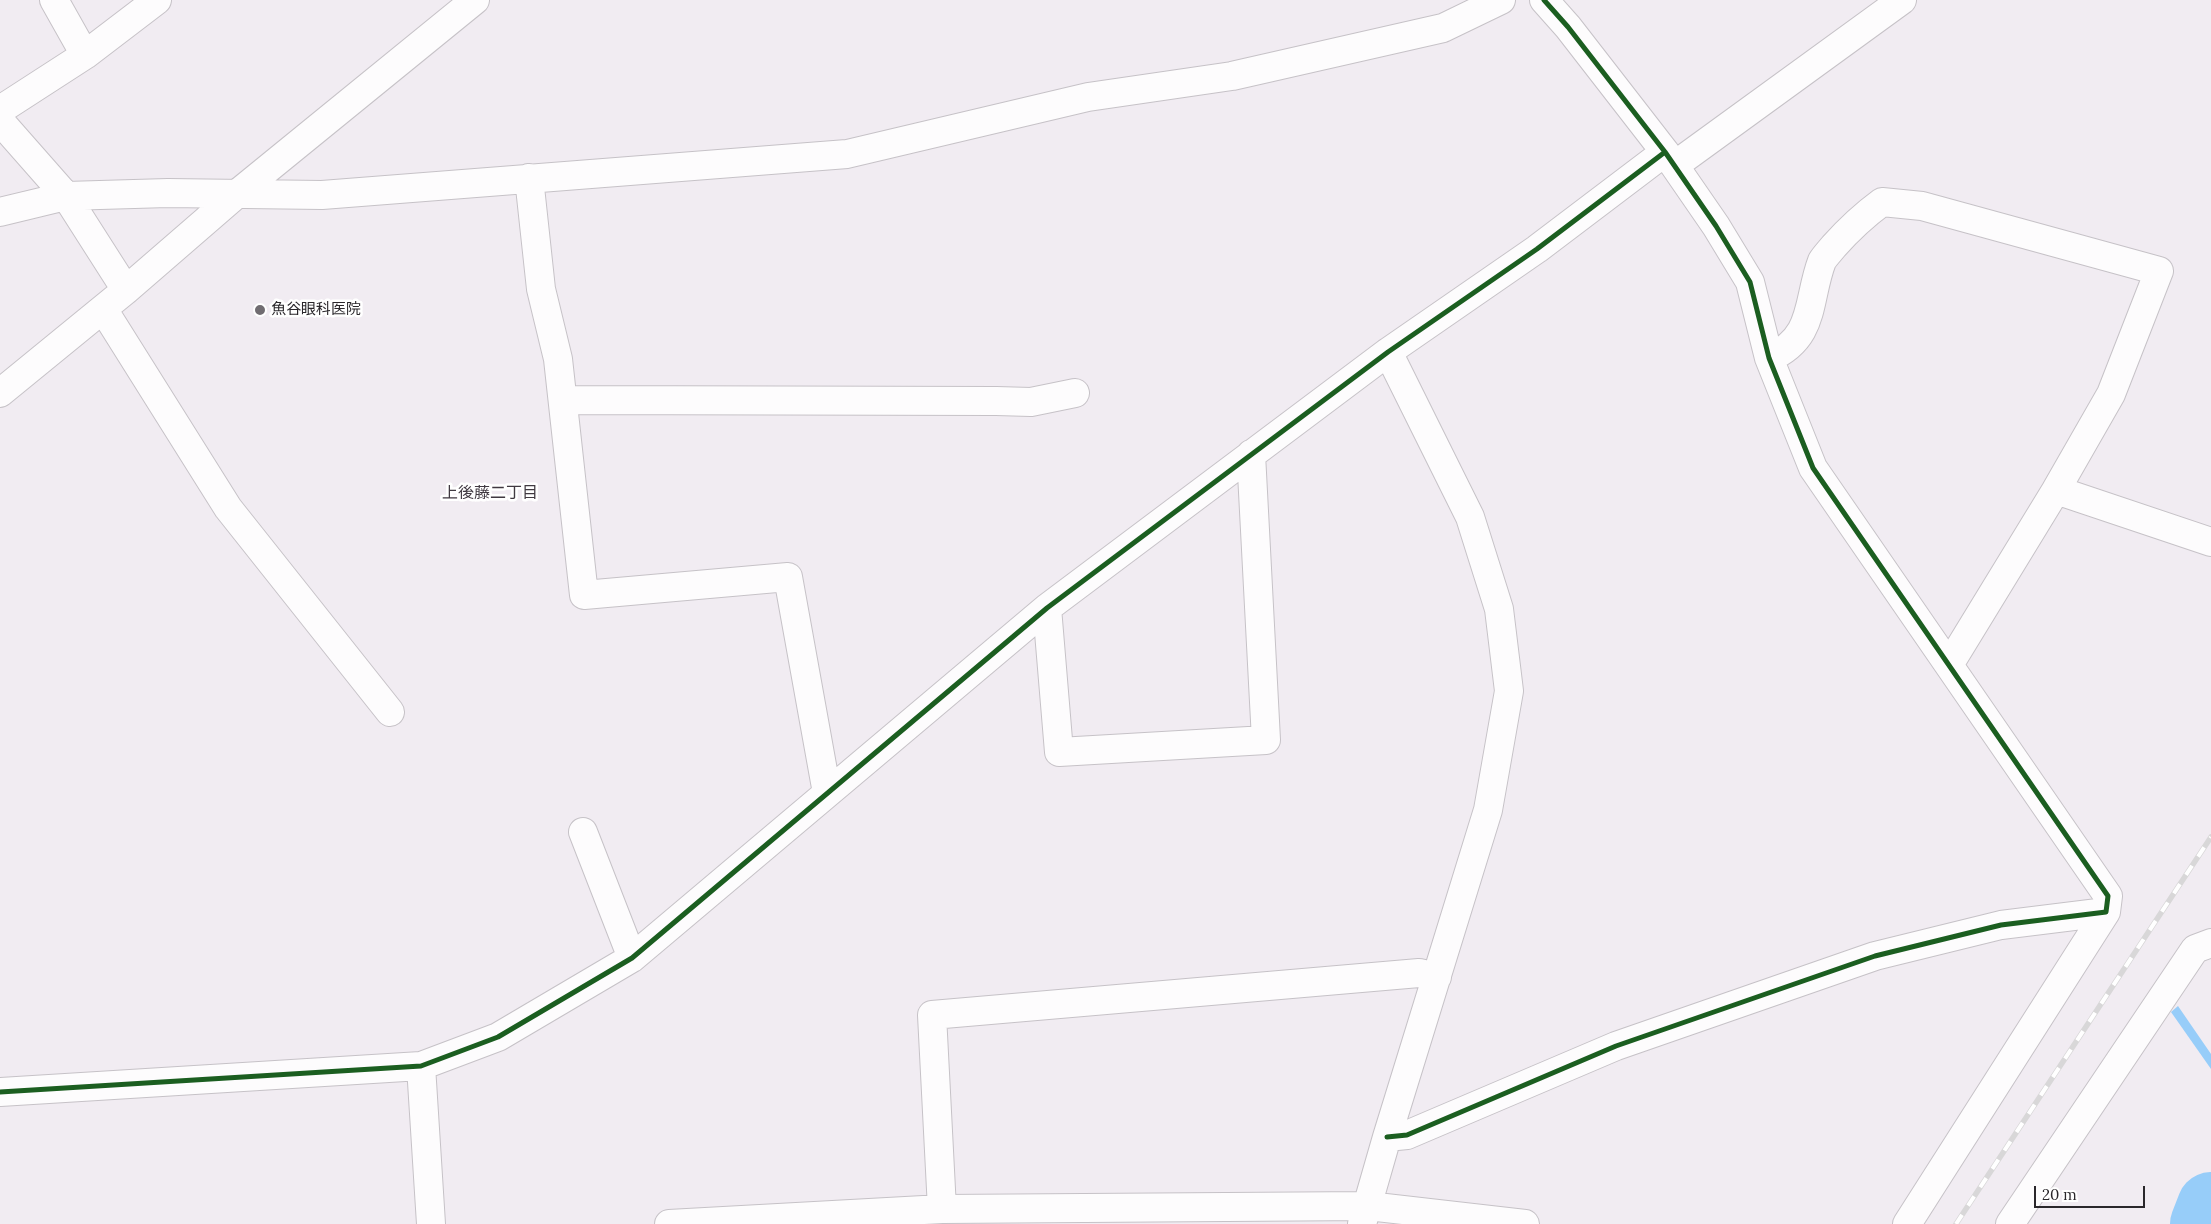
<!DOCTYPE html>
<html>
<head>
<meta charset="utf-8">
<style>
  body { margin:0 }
  #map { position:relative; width:2211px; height:1224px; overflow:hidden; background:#f1ecf2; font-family:Lora,serif }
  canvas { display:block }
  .scale { position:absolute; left:2034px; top:1186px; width:111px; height:22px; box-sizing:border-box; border:2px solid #2a272b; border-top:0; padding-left:6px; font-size:15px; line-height:18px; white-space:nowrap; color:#2a272b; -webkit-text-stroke:4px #fff; paint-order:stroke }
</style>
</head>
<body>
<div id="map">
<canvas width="2211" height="1224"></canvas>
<div class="scale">20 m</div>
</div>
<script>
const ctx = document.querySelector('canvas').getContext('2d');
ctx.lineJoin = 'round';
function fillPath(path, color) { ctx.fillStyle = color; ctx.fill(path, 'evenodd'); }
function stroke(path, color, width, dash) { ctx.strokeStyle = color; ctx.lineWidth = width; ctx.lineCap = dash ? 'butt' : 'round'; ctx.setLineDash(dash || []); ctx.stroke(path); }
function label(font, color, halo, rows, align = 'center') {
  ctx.font = font + ' Lora,"Noto Sans JP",serif'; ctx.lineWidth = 5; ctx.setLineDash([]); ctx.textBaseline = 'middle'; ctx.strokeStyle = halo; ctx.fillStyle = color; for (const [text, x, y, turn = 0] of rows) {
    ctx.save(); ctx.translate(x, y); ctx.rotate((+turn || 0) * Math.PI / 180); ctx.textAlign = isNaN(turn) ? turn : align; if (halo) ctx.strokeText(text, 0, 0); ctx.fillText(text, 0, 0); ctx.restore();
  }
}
fillPath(new Path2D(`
  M2178,1006L2211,1054V1069L2171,1012Z`), '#97cdf9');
stroke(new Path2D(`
  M2204,1224L2211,1206`), '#97cdf9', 68);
const street = new Path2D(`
  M54,0L85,55
  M0,110L85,55L157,0
  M0,121L66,196L126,290
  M1675,165L1902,0
  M529,178L541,289L558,359L584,595L788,577L827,793
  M0,212L66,196L168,193L322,195L847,154L1088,97L1232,76L1443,28L1501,0
  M103,309L228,508L390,712
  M1769,358C1816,338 1807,300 1822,261C1825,256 1830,251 1834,246C1850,228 1863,216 1882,202L1922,206L2159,271L2111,394L2056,490
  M0,393L126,290L238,193L475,0
  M563,400L996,401L1031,402L1075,393
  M1047,608L1059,752L1266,740L1251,454
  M1949,665L2056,490L2211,542
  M583,832L632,958
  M421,1066L431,1224
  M0,1092L421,1066L498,1037L632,958L1047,608L1388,352L1537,249L1665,152
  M1387,1137L1407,1135L1616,1046L1875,956L2001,925L2106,912L2108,896L1813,468L1769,358L1750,282L1716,226L1665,152L1568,27L1544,0
  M942,1209L932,1015L1419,973L1437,977
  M669,1224L942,1209L1368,1206L1525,1224
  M1362,1224L1387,1137L1488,810L1509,691L1499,609L1470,517L1388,352
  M1907,1224L2106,912
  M2010,1224L2195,949L2211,943`);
stroke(street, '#c6c2c7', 30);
stroke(street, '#fdfcfd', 28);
const rail = new Path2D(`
  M1956,1224L2211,837`);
stroke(rail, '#d8d7d8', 5.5);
stroke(rail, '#fff', 4, [11]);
stroke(new Path2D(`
  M0,1092L421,1066L498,1037L632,958L1047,608L1388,352L1537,249L1665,152
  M1387,1137L1407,1135L1616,1046L1875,956L2001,925L2106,912L2108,896L1813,468L1769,358L1750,282L1716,226L1665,152L1568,27L1544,0`), '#1b5e20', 5);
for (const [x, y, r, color] of [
  [260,310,6,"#706c71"]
]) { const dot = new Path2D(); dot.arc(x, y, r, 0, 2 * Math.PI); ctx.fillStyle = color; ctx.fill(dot); stroke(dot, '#fff', 2); }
label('15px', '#2a272b', '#fff', [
  ["魚谷眼科医院",271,310]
], 'left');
label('16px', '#403941', '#fff', [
  ["上後藤二丁目",490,493]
]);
</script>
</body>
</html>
